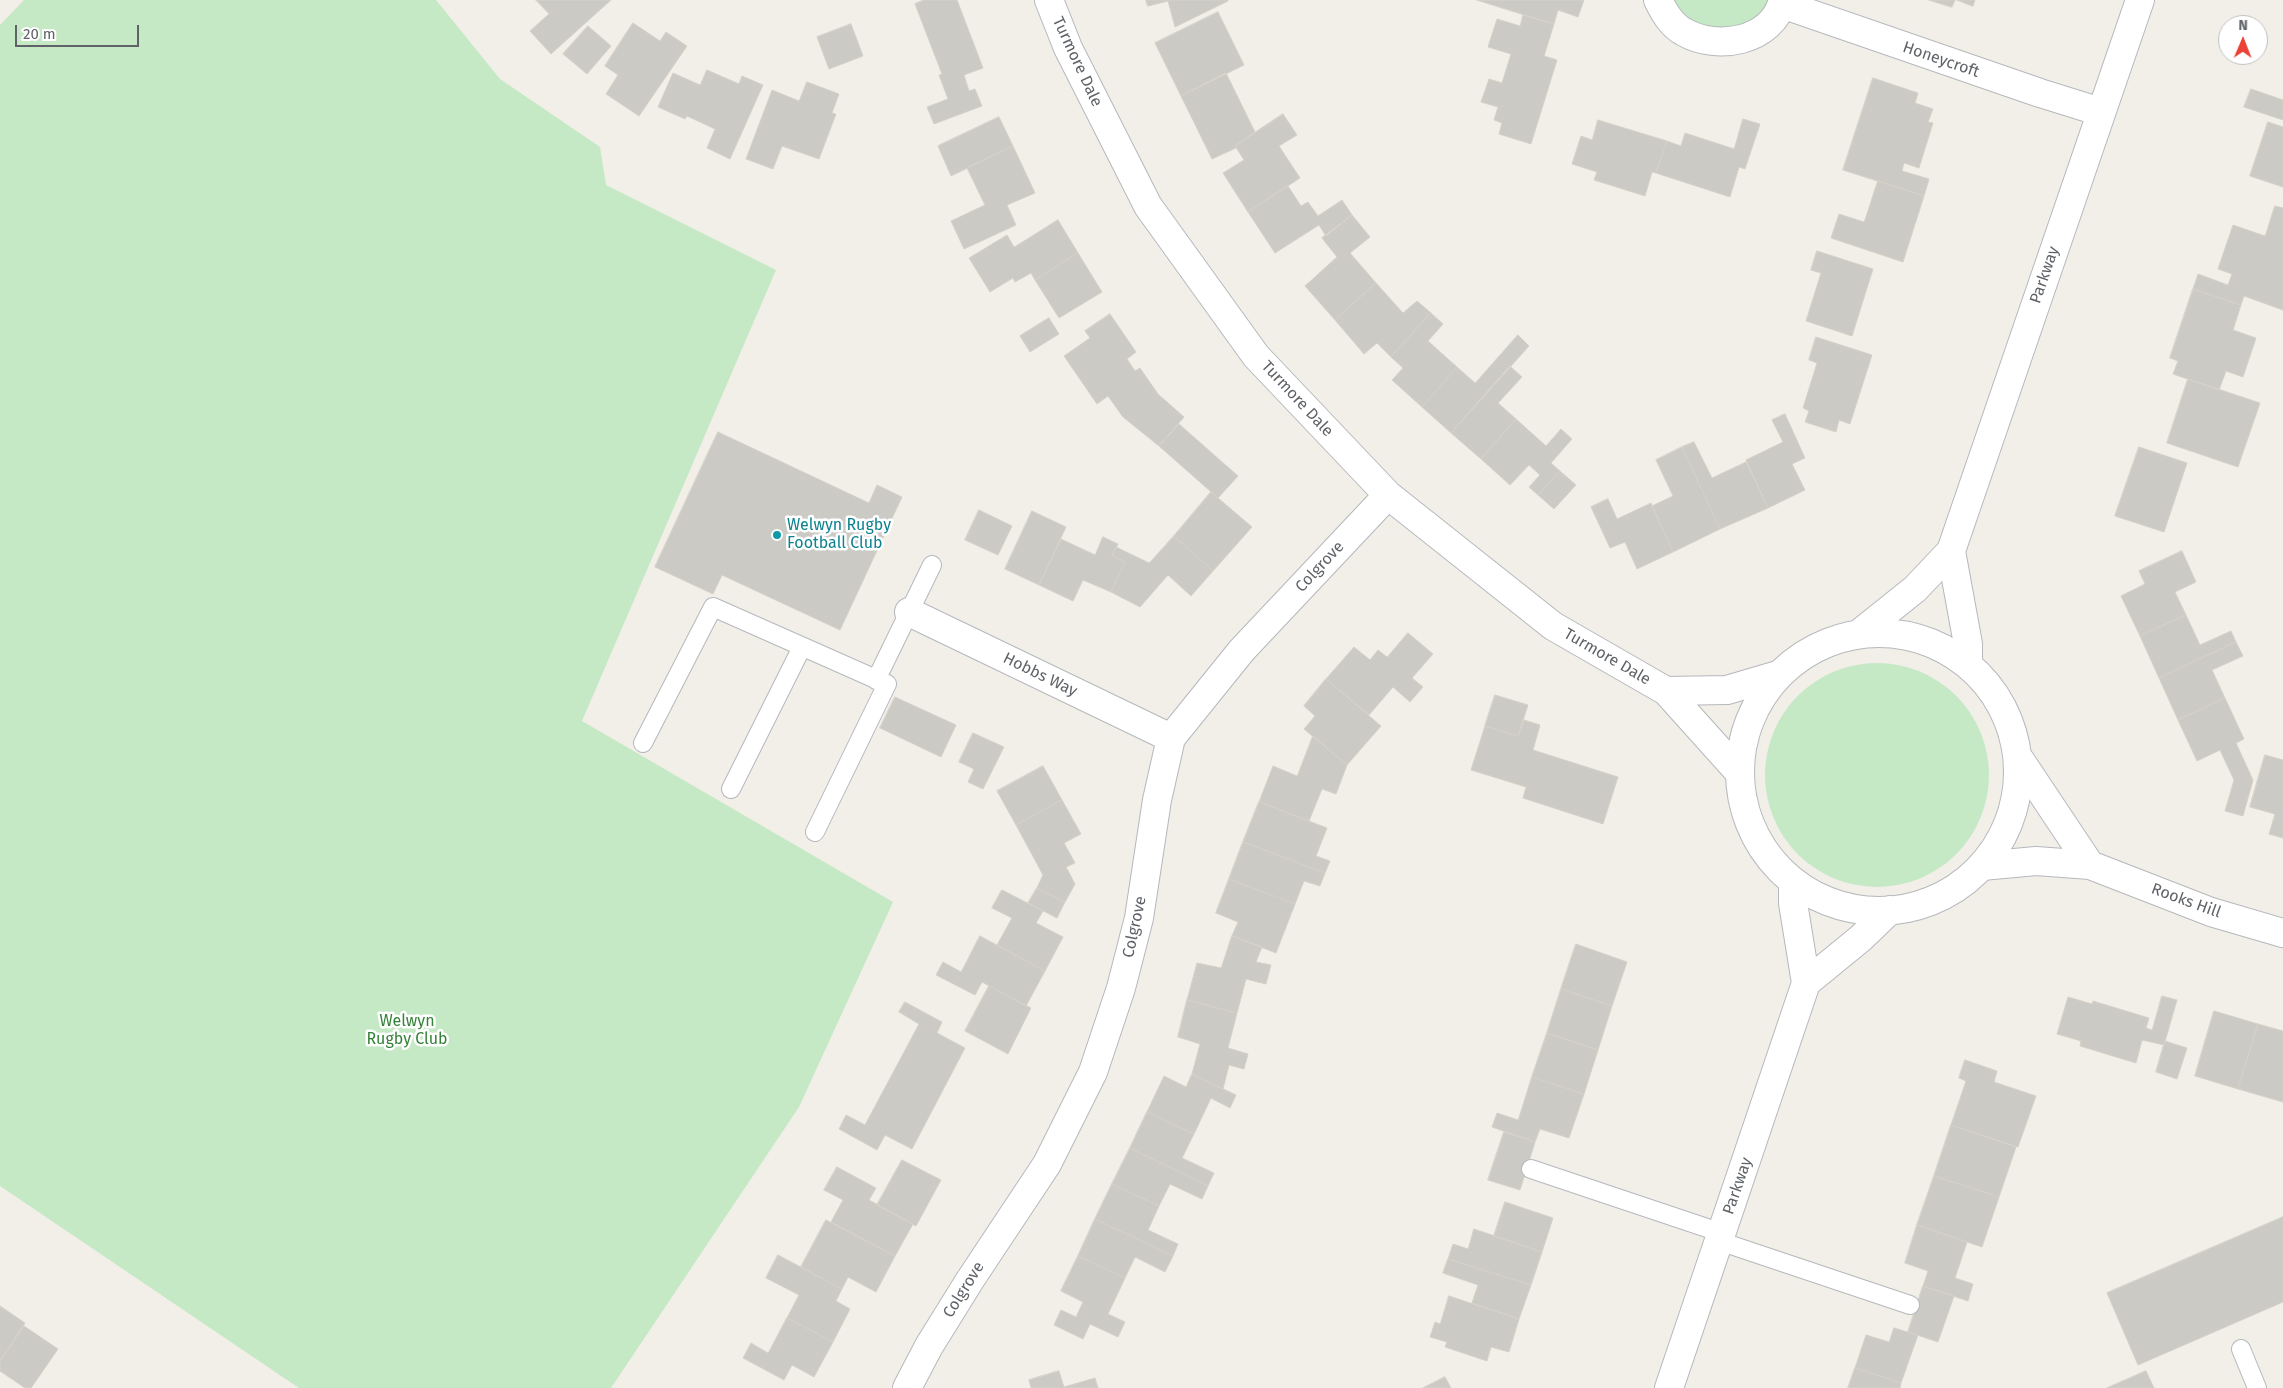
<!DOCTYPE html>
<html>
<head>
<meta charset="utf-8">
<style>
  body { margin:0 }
  #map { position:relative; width:2283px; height:1388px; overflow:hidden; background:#f1efe8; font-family:"Fira Sans",sans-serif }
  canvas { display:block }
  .north { position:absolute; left:2218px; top:15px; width:50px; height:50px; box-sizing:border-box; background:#fff; border:1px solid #bfc1c3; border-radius:50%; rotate:1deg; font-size:14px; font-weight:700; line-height:20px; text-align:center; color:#5f6368 }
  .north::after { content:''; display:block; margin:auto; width:18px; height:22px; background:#ea4335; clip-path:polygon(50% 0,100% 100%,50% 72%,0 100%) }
  .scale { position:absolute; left:15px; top:25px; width:124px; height:22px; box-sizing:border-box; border:2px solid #5f6368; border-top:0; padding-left:6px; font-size:15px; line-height:18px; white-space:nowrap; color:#5f6368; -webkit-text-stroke:4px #fff; paint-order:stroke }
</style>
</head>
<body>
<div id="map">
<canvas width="2283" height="1388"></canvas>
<div class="north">N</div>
<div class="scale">20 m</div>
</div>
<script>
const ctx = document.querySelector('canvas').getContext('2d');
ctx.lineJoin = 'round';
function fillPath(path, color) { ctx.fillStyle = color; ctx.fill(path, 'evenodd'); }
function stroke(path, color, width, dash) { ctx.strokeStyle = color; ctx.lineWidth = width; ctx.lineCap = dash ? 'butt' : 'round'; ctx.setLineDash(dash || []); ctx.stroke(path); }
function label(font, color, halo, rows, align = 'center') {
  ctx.font = font + ' "Fira Sans",sans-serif'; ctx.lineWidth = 5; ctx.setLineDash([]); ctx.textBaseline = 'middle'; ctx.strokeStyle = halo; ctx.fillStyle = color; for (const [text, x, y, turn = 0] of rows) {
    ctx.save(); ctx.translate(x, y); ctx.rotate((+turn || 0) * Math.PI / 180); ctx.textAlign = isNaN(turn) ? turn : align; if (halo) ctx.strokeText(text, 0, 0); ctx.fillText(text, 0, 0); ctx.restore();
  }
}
fillPath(new Path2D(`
  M24,0H436L500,79L600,147L606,185L776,270L582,721L893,902L799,1107L611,1388H299L0,1186V25Z
  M1671,0H1771L1755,20L1722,32L1689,22Z
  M1765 775a112 112 0 1 1 224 0a112 112 0 1 1-224 0Z`), '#c5e8c5');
const building = new Path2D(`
  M536,0H611L551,54L530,31L549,14Z
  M924,0H957L983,68L964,75L969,91L975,89L982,106L934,124L927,107L948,99L939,75L942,74L915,4Z
  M1146,0H1228V1L1175,27L1168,1L1148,6Z
  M1477,0H1584L1578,17L1558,10L1554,24Z
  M1929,0H1955L1952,7Z
  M1957,0H1975L1973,6Z
  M1218,12L1244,65L1181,96L1155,43Z
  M1523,15L1554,24L1544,56L1557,60L1531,144L1499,134L1502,123L1494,120L1498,107L1481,102L1489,79L1502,83L1511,54L1488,47L1497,19L1520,26Z
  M633,23L660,41L666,32L687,46L639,116L606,94L618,75L605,66Z
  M851,24L863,56L829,69L817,37Z
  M588,26L611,46L587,74L563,54Z
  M707,70L739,84L742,76L763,85L730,159L707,148L715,129L687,116L685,119L658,107L673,73L700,85Z
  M1226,73L1255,132L1235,146L1236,148L1212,159L1181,96Z
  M1873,78L1918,93L1915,103L1933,109L1928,122L1933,123L1919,168L1904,163L1902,171L1929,179L1924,196L1843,170Z
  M807,82L839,94L832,113L836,114L819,159L782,146L773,169L746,159L772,90L799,101Z
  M2251,89L2283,100V120L2244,107Z
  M1283,114L1297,135L1279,146L1300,178L1248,212L1223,173L1244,160L1235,146Z
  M999,117L1013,146L951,176L938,146Z
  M1743,119L1760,124L1745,169L1739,167L1730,197L1656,173L1667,141L1681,146L1685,133L1734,149Z
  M1598,120L1667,141L1656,173L1652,172L1645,196L1594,180L1597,172L1572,164L1581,136L1592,140Z
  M2268,122L2283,127V187L2250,176Z
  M1013,146L1035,193L1007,205L1016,225L964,249L951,221L985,205L967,168Z
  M1878,181L1924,196L1903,262L1831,238L1839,214L1864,222Z
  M1288,186L1301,206L1308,202L1318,216L1342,200L1352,215L1326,236L1319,225L1275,253L1248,212Z
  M2275,206L2283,208V310L2244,296L2241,305L2193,289L2198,274L2228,285L2232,274L2218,269L2233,225L2265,236Z
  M1352,215L1370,237L1350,253L1376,283L1335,320L1305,286L1337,257L1322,238Z
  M1058,220L1078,253L1035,280L1031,273L1015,282L1013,278L990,292L969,258L1007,235L1014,247Z
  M1817,251L1873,269L1852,336L1806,321L1821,273L1811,270Z
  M1078,253L1102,292L1059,318L1035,280Z
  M1376,283L1403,313L1417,301L1431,313L1391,357L1377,343L1364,354L1335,320Z
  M2193,289L2241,305L2233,330L2256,338L2243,377L2226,371L2219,390L2173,374L2178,361L2170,358Z
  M1431,313L1443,324L1428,341L1457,367L1422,407L1392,380L1403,368L1391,357Z
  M1110,314L1136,352L1127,359L1135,371L1140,368L1158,394L1184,417L1159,446L1123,417L1108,396L1097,404L1064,356L1090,338L1085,331Z
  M1049,318L1059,334L1030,352L1020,336Z
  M1518,335L1529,346L1451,433L1422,407L1457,367L1475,383Z
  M1816,337L1872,355L1850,424L1839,420L1836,432L1805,422L1809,411L1803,408L1817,363L1809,360Z
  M1510,366L1522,377L1498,403L1516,419L1481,459L1451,433Z
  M2188,379L2260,403L2238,467L2167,443Z
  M1785,414L1805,458L1792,464L1805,490L1768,508L1746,460L1783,442L1772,420Z
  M1516,419L1546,446L1561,429L1572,439L1551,463L1560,471L1538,495L1529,487L1540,475L1529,465L1510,485L1481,459Z
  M1179,424L1238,476L1218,498L1159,446Z
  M718,432L869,503L877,485L902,497L840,630L722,575L713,594L655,567Z
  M1694,442L1712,478L1746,462L1768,508L1720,529L1682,447Z
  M1682,447L1720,529L1673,552L1652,506L1673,496L1656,460Z
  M2139,447L2187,463L2164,532L2115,516Z
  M1560,471L1576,485L1554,509L1538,495Z
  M1211,492L1252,527L1213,571L1174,536Z
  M1608,499L1617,519L1651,503L1673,552L1637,569L1625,542L1610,548L1591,507Z
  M979,510L1012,526L998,555L965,540Z
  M1032,511L1066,527L1039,585L1005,569Z
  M1174,536L1213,571L1191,596L1168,575L1140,607L1111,592L1125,562L1112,556L1116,547L1149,563Z
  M1103,537L1118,544L1112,556L1125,562L1111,592L1083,580L1073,601L1039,585L1061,539L1095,555Z
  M2182,551L2196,582L2175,592L2186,615L2140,636L2121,596L2145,584L2139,571Z
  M2186,615L2200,645L2231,631L2236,642L2159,678L2140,636Z
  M1408,633L1433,654L1412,678L1423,687L1410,702L1393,687L1369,715L1326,679L1354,647L1370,660L1378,650L1387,657Z
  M2236,642L2243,656L2212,670L2225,698L2178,720L2159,678Z
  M1326,679L1381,726L1347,765L1304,729L1315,716L1304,706Z
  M1495,695L1528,705L1518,736L1485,726Z
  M895,697L956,725L941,757L880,728Z
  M2225,698L2244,739L2236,743L2253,780L2243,816L2225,811L2234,780L2220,750L2197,761L2178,720Z
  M1524,720L1540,725L1533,750L1618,777L1603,824L1523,798L1526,787L1471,770L1485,726L1518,736Z
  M973,733L1004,747L983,789L968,782L974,769L959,762Z
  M1313,736L1347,765L1336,794L1322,789L1309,821L1259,802L1273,766L1297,776Z
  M2265,755L2283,760V838L2269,834L2275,814L2250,807Z
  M1043,766L1062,800L1016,825L997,791Z
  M1062,800L1081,834L1064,843L1075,863L1066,867L1075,884L1065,902L1037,888L1043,875L1016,825Z
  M1259,802L1327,828L1316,856L1330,861L1325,873L1243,842Z
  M1243,842L1325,873L1320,886L1304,881L1295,904L1229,879Z
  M1229,879L1295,904L1276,953L1232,936L1238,922L1216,913Z
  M1037,888L1065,902L1057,918L1028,903Z
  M1002,890L1043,911L1036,923L1063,937L1045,971L997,945L1012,918L992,908Z
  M980,936L1045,971L1026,1006L982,982L975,995L936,975L943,962L961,972Z
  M1232,936L1262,947L1256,962L1271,965L1266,984L1246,979L1237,1013L1187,1000L1197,963L1221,968Z
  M1576,944L1627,962L1612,1006L1561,989Z
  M989,986L1031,1008L1008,1054L965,1031Z
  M1561,989L1612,1006L1598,1050L1547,1033Z
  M2162,996L2177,1000L2164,1045L2142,1040L2136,1063L2080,1046L2081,1041L2057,1034L2068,997L2092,1004L2093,1001L2149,1018L2146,1028L2152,1030Z
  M1187,1000L1237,1013L1228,1048L1248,1054L1244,1069L1229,1065L1223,1089L1192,1074L1200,1044L1178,1037Z
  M905,1002L942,1022L937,1033L965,1048L912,1149L885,1135L877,1150L839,1129L846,1115L865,1125L919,1024L899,1012Z
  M2214,1011L2258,1024L2238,1089L2195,1076Z
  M2258,1024L2283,1031V1102L2238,1089Z
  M1547,1033L1598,1050L1584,1094L1532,1077Z
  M2165,1041L2187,1048L2177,1079L2156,1072Z
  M1965,1060L1997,1071L1994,1082L2036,1096L2018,1147L1951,1125L1966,1081L1959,1078Z
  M1192,1074L1236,1095L1230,1108L1211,1098L1194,1134L1147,1112L1164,1076L1186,1087Z
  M1532,1077L1584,1094L1569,1138L1540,1129L1535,1142L1492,1127L1497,1113L1518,1120Z
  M1147,1112L1194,1134L1182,1158L1214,1173L1208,1186L1130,1148Z
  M1951,1125L2016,1147L1999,1197L1934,1176Z
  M1504,1132L1535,1142L1520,1190L1488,1180Z
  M1130,1148L1208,1186L1202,1199L1170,1184L1159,1206L1112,1184Z
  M902,1160L941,1180L916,1226L877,1205Z
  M837,1167L876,1188L869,1200L913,1224L895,1256L831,1222L843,1200L824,1190Z
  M1934,1176L1999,1197L1982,1247L1917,1225Z
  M1112,1184L1159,1206L1148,1230L1178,1244L1173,1256L1095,1219Z
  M1505,1202L1553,1218L1542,1252L1494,1236Z
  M2283,1217V1302L2138,1365L2107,1293Z
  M1095,1219L1173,1256L1165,1272L1135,1257L1125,1278L1078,1256Z
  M826,1220L895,1256L876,1292L848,1277L842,1289L801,1267Z
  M1917,1225L1967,1242L1955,1278L1973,1284L1968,1301L1923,1286L1928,1271L1905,1263Z
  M1474,1229L1542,1252L1531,1285L1448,1259L1453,1244L1468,1249Z
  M778,1255L842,1289L836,1301L850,1309L833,1342L787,1318L799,1295L766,1278Z
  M1078,1256L1125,1278L1108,1314L1125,1322L1118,1337L1090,1324L1083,1339L1054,1325L1061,1310L1076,1317L1083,1302L1061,1291Z
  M1448,1259L1531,1285L1519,1319L1472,1303L1478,1285L1443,1273Z
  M1923,1286L1954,1296L1938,1342L1908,1332Z
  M1449,1296L1519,1319L1509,1352L1491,1347L1487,1361L1445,1347L1447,1342L1430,1337L1435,1322L1440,1324Z
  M0,1306L25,1323L1,1360L0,1359Z
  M787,1318L833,1342L814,1377L792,1365L784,1380L743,1358L751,1343L768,1353Z
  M24,1326L58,1349L31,1388H25L0,1371V1361Z
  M1894,1328L1918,1335L1901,1383L1855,1368L1866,1335L1889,1342Z
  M1855,1368L1901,1383L1900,1388H1848Z
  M1059,1371L1064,1387L1095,1378L1098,1388H1031L1029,1380Z
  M2146,1371L2154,1388H2107Z
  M1445,1377L1451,1388H1423Z`);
fillPath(building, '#cccac5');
stroke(building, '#d6d1c6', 1);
const service = new Path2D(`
  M876,680L932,565
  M643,743L713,607L887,684L815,832
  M731,789L802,647
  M1531,1169L1722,1233
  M1719,1241L1910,1305
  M2241,1349L2257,1388`);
const minor = new Path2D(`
  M1049,0L1068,48L1148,206L1256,356L1388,495L1553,626L1666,691L1737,770
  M1658,0C1664,12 1671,25 1684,32C1717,51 1772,42 1783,0
  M1782,4L2040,93L2101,112
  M909,612L1171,738
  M1666,691L1727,690L1778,675
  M2020,760L2090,865
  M1982,866L2036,861L2090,865L2211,912L2283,933
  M907,1388L929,1346L970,1280L1047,1164L1093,1072L1121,988L1139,918L1157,800L1171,738L1242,650L1388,495`);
const tertiary = new Path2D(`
  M1951,551L1968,644V665
  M1740 772a139 139 0 1 1 278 0a139 139 0 1 1-278 0Z
  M1860,633L1915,589L1951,551L2140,0
  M1806,983L1861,938L1890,910
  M1669,1388L1806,983L1793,903V882`);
stroke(service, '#b5b8bc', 20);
stroke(minor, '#b5b8bc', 30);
stroke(tertiary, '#b5b8bc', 30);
stroke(service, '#fff', 18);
stroke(minor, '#fff', 28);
stroke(tertiary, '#fff', 28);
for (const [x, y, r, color] of [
  [777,535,5,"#0f9aa8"]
]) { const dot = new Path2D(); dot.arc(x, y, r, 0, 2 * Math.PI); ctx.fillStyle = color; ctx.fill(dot); stroke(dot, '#fff', 2); }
label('16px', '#5f6368', '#fff', [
  ["Honeycroft",1941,60,19],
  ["Turmore Dale",1077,62,65],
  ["Parkway",2045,275,-71],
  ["Turmore Dale",1297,399,47],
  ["Colgrove",1320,567,-47],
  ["Turmore Dale",1607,657,30],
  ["Hobbs Way",1040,675,26],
  ["Rooks Hill",2186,901,20],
  ["Colgrove",1135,927,-78],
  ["Parkway",1738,1186,-71],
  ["Colgrove",964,1290,-58]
]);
label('16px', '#0d838f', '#fff', [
  ["Welwyn Rugby",787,526],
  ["Football Club",787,544]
], 'left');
label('16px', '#348238', '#fff', [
  ["Welwyn",407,1022],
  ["Rugby Club",407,1040]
]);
</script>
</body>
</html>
